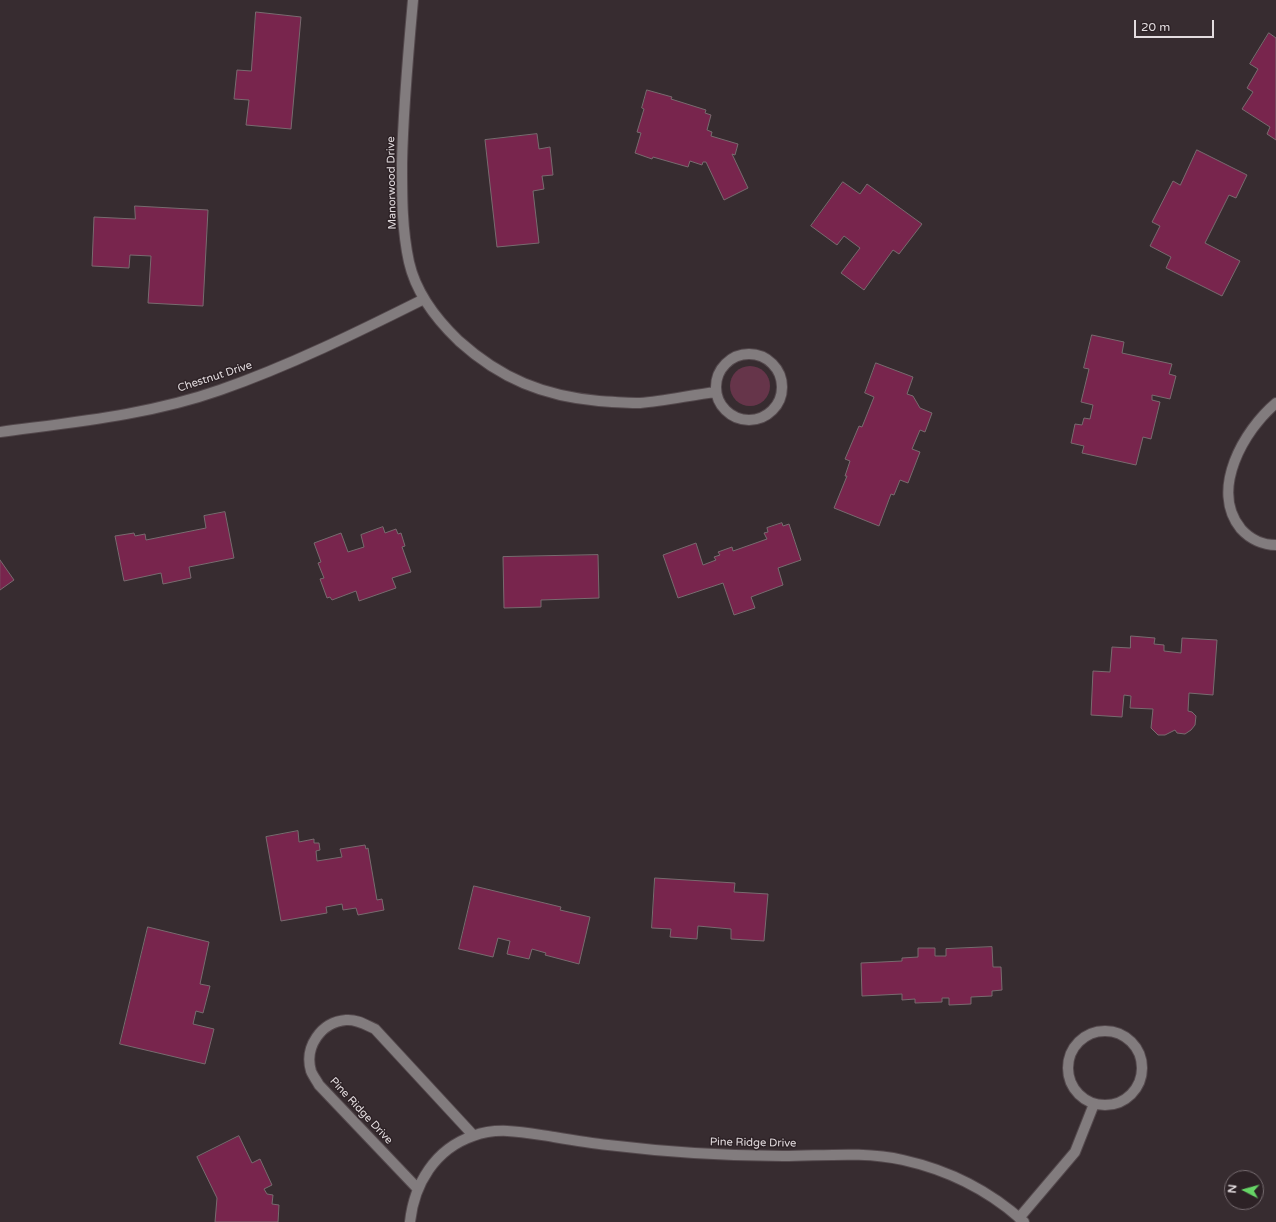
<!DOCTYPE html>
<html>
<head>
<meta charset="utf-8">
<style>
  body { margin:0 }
  #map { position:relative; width:1276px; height:1222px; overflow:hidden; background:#372c30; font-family:"Varela Round",sans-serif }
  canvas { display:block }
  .north { position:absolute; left:1224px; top:1170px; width:40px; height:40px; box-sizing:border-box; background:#2d2226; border:1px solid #766c70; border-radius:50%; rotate:276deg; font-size:11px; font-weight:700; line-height:16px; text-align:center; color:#e3dcdf }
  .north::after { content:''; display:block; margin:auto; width:14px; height:18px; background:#66d466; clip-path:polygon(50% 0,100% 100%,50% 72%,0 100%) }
  .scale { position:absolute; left:1134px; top:20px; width:80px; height:18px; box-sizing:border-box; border:2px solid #e3dcdf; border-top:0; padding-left:5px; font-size:12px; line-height:14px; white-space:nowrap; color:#e3dcdf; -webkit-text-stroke:3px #2d2226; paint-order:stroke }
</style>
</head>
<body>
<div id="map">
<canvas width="1276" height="1222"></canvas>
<div class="north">N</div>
<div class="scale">20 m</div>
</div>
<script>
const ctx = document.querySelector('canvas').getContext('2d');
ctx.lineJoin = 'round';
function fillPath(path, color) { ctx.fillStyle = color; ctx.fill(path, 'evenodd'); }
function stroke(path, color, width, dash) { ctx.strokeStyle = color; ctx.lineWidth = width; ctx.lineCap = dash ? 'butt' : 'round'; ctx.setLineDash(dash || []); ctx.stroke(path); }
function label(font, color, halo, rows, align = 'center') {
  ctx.font = font + ' "Varela Round",sans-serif'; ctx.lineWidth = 3; ctx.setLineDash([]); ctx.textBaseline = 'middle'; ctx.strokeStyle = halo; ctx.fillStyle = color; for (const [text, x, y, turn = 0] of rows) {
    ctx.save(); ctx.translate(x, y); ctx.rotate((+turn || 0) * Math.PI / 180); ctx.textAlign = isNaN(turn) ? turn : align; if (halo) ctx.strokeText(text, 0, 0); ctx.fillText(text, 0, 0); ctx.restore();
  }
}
fillPath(new Path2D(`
  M730 386a20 20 0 1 1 40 0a20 20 0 1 1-40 0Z`), '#66354a');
const building = new Path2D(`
  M256,12L301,17L291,129L246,125L249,100L234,99L237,70L251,71Z
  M1269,33L1276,38V140L1267,134L1270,127L1242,109L1253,92L1247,88L1258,69L1250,64Z
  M647,90L672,97L671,99L706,110L705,113L711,115L707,130L712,132L711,136L738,144L735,155L732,154L748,188L724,200L706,162H703L702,165L690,161L688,167L653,157L652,159L635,153L641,133L637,132L644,109L642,108Z
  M537,134L539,149L550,147L553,175L542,176L544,189L533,191L539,243L497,247L485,140Z
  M1197,150L1247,175L1236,198L1229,195L1205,243L1240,261L1222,296L1166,268L1171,257L1150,246L1160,226L1152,222L1173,181L1180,185Z
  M843,182L860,194L867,184L922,224L899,254L893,250L864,290L841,273L860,248L844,236L837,245L811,226Z
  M135,206L208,210L203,306L148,303L151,256L130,255L129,268L92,266L94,217L135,219Z
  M1092,335L1124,342L1122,353L1172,364L1169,374L1176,376L1170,399L1152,395V400L1160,402L1151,439L1143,437L1136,465L1082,453L1084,446L1071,443L1075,424L1082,425L1084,418L1090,419L1093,405L1081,402L1089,369L1084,368Z
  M876,363L913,377L907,394L913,396L920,408L932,413L925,432L920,430L912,449L920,452L908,483L900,480L894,495L891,494L879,526L834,508L847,476H845L850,461L845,459L859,426L862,427L874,397L865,393Z
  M225,512L234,558L189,567L191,578L163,584L161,573L124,581L115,536L134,533L135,536L145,534L146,540L206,528L204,516Z
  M782,523L783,526L789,524L801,560L778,568L783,585L751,597L755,608L734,615L723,583L678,598L663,555L696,543L703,565L716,560L714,557L720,555L718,552L732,547L733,551L767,539L764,533L768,532L767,528Z
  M383,527L385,533L396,529L398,534L401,533L405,546L402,547L411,572L392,578L396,588L359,601L356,591L332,600L330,597L327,598L320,579L324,578L318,563L321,562L314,543L341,533L348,552L364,547L361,535Z
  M598,555L599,598L541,600V607L504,608L503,557Z
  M0,560L14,580L0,590Z
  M1131,636L1155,638L1154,644L1164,645V651L1181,653L1182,638L1217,640L1213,695L1189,693L1188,711L1192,712L1196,716L1195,725L1191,730L1185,734L1177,733L1175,730L1165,735H1158L1151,728L1153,709L1130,708L1131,696L1124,695L1122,717L1091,715L1093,671L1110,672L1112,647L1130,648Z
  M298,831L299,842L314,839V843H319L320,850L316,851L317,861L342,857L340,849L365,845L366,849L368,848L377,900L382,899L384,910L358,915L356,908L343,910L342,904L326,907L327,913L281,921L266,837Z
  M655,878L735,883L734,892L768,894L764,941L731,939V929L698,926L697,939L670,937L671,929L652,928Z
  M474,886L561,907L560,910L590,917L579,964L545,955L546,953L532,949L529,959L507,954L510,941L498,938L493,957L459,949Z
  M148,927L209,942L200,984L210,986L203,1013L196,1011L193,1024L214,1029L205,1064L120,1044Z
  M992,947L993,967H1001L1002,990L992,991V996L971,997V1004L949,1005V998H942V1002L915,1003V999L902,1000V994L862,996L861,963L902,961V958L918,957V948H935V956H946V949Z
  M239,1136L252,1163L260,1159L272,1185L264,1189L267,1194L273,1195L272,1204L279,1205L278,1222H215L217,1198L197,1157Z`);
fillPath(building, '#78254d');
stroke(building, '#786b6f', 1);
const minor = new Path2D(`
  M413,0C408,55 403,109 402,164C402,197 402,230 409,262C416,293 437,320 459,341C501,379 544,396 599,401C613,402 627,403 640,403C665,401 691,395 716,392
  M716 387a33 33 0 1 1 66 0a33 33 0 1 1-66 0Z
  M1276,403C1244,430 1209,490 1241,529C1250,539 1263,545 1276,545
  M0,432C74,422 149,415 220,390C289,366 358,332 424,299
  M1068 1068a37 37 0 1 1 74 0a37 37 0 1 1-74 0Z
  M417,1188L319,1085C317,1081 313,1076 311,1071C304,1047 321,1022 346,1020C357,1019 366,1025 375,1029L473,1135
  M1019,1218L1075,1152L1094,1104
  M410,1222C414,1184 435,1149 473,1136C499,1126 527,1133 554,1137C572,1140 590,1143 608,1145C666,1152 724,1156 783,1156C822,1156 864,1151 903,1160C948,1170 990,1191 1024,1222`);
stroke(minor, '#53484c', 12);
stroke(minor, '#827c7e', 10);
label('11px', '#e3dcdf', '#2d2226', [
  ["Manorwood Drive",392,183,-91],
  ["Chestnut Drive",215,377,-18],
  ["Pine Ridge Drive",361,1111,47],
  ["Pine Ridge Drive",753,1143,1]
]);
</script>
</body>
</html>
